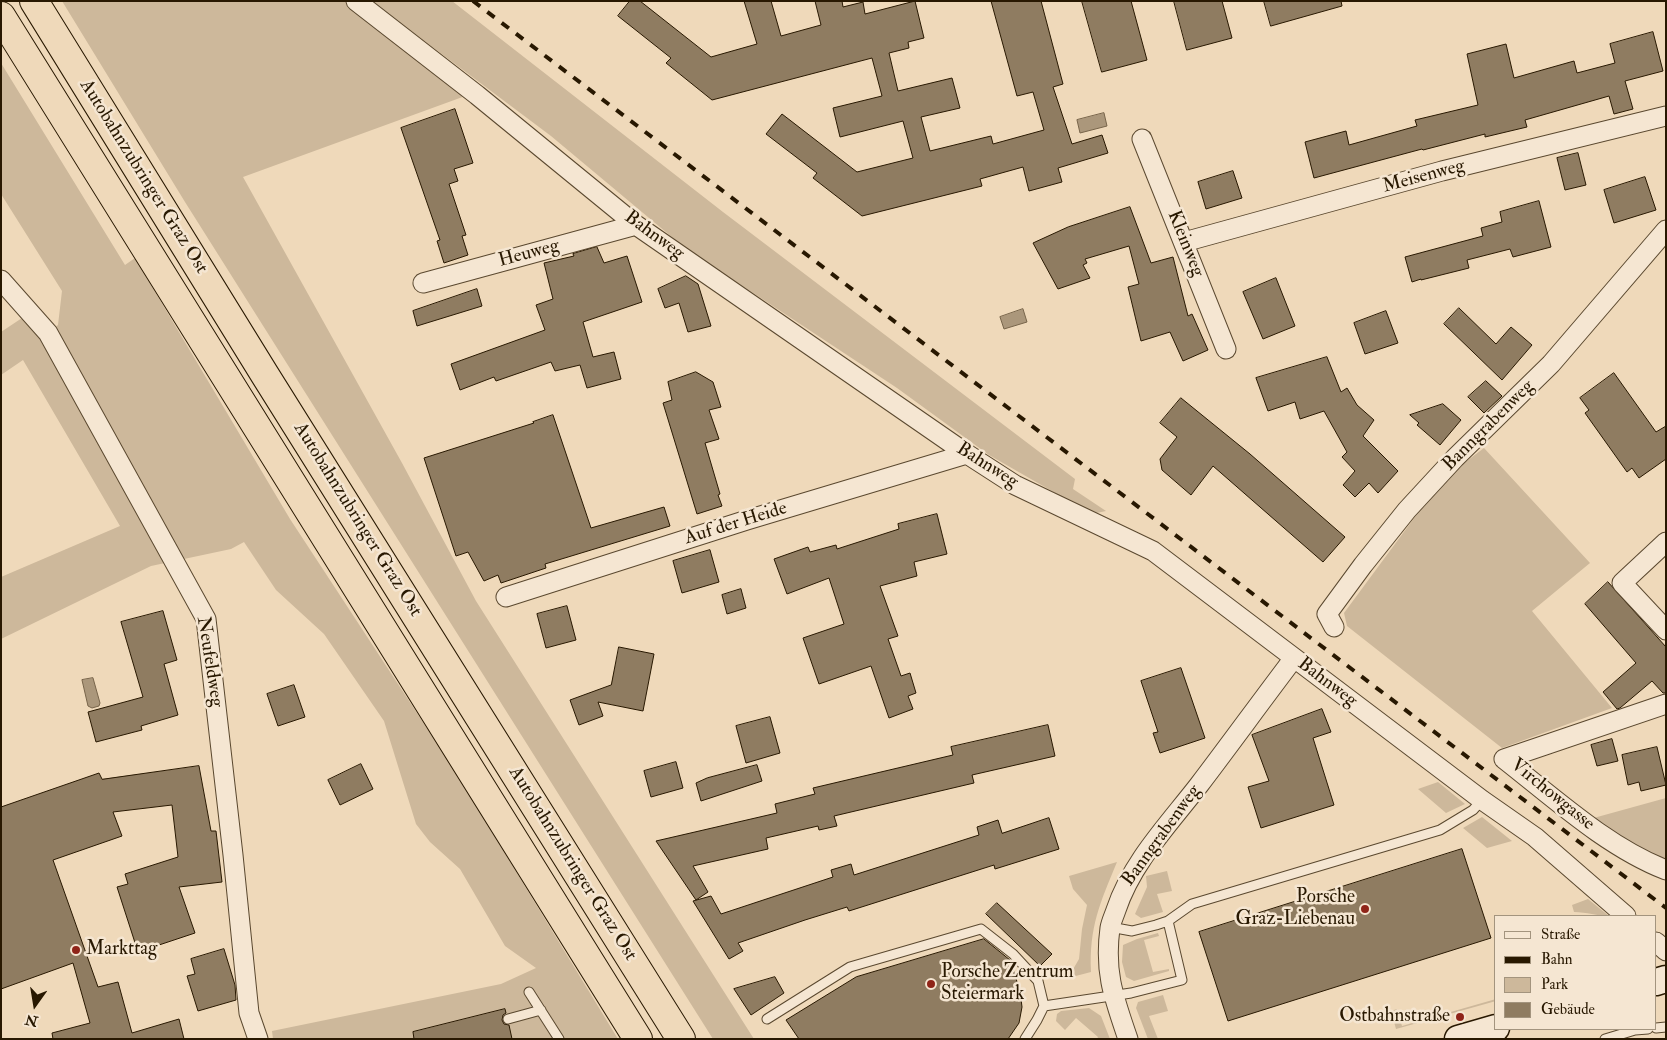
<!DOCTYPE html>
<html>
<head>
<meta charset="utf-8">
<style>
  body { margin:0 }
  #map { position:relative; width:1667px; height:1040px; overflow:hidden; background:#efd9ba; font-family:"IM FELL Double Pica",serif }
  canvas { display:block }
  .frame { position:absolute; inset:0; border:2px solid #281801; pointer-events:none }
  .legend { position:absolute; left:1494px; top:915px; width:162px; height:115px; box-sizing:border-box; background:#f5e6d2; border:1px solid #a3947e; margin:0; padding:6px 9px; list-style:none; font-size:15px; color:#281801 }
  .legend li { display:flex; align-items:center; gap:10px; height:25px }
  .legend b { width:25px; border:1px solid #a3947e }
  .north { position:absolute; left:10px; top:980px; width:50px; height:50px; -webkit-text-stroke:4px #f5e6d2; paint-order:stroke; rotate:193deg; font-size:14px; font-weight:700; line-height:20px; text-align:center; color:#281801 }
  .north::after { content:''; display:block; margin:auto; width:18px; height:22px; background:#281801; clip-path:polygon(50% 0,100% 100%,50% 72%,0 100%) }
</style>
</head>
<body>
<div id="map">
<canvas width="1667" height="1040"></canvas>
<div class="frame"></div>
<ul class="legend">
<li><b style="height:6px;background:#f5e6d2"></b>Straße</li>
<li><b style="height:6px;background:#281801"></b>Bahn</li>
<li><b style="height:14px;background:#cdb89b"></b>Park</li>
<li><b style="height:14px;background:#8f7c61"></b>Gebäude</li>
</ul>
<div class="north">N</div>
</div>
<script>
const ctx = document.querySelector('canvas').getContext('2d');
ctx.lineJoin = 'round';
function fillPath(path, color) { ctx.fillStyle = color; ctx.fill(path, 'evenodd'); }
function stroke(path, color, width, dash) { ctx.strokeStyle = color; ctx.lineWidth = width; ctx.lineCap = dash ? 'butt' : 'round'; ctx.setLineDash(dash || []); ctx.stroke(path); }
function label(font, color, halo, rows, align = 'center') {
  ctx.font = font + ' "IM FELL Double Pica",serif'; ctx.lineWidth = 5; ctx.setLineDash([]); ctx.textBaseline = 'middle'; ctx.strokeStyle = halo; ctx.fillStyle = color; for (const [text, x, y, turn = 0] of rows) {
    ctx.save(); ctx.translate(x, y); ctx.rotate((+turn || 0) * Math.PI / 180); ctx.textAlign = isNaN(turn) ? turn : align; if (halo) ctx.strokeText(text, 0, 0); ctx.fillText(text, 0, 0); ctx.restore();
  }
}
fillPath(new Path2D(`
  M62,1H344L468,95L243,177L402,463L476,601L754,1039H713L185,202Z
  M371,1H452L723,212L1075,479L1073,489L1106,511L1092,514L989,455L897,388L685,248L551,136Z
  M1,63L125,265L135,258L290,519L453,768L618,1039H273L272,1031L501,984L536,968L505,946L460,869L430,842L416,824L384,721L324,634L276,590L244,542L231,549L151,566L1,639V577L120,526L23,360L1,375V332L25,316L48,333L58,325L62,291L1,194Z
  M1484,448L1590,563L1532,611L1612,708L1502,748L1347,626L1344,613L1443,479Z
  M1438,782L1465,804L1446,813L1418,789Z
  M1666,798V861L1619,839L1590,819Z
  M1482,817L1512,841L1487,848L1463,828Z
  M1117,862C1100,903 1089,927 1091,972L1068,978L1079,959L1082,929L1087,905L1073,889L1069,876Z
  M1167,871L1172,891L1157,894L1163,912L1141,918L1135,914L1147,887L1146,876Z
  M1588,899L1609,916C1597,916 1587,912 1574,912L1572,905Z
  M1158,933L1159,936L1144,940L1153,972L1169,969V971L1134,981L1126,977L1122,962L1123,945L1137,939Z
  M1163,995L1168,1011L1149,1016L1158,1039H1148L1136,1008L1138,1002Z
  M1496,999V1001L1396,1029L1391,1011L1397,1009L1402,1026Z
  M1089,1008L1101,1016L1110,1039H1097L1098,1037L1076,1018L1065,1030L1056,1021L1057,1014L1061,1011Z`), '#cdb89b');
const water = new Path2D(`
  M1104,113L1107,126L1080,133L1077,120Z
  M1023,309L1027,322L1004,329L1000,317Z
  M93,678L100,703L99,706L92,708L88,706L82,680Z`);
fillPath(water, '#ab977b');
stroke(water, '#77644a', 1);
const building = new Path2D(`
  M630,1H640L711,57L757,44L744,1H771L781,36L821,25L815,1H842L843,7L863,2L865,14L915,1L924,38L908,42L909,48L889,53L898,91L952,78L960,108L921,117L930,151L991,136L993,144L1044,130L1033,92L1017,96L991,1H1041L1063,84L1053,87L1072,144L1102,135L1108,153L1058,168L1062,182L1029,191L1023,167L980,179L982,186L862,216L813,178L817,173L766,134L782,114L857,172L913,158L903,121L840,137L833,108L882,96L872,58L712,100L666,63L671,58L618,16Z
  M1082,1H1131L1147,60L1102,72Z
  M1174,1H1222L1232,38L1187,50Z
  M1264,1H1341L1342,6L1271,26Z
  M1653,32L1663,71L1625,81L1633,109L1614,114L1609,96L1525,120L1527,127L1485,137V134L1423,150L1422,149L1314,178L1305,142L1346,131L1349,145L1417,126L1415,120L1478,105L1467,54L1506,44L1514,78L1574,61L1577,73L1615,63L1610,44Z
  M455,109L473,163L454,169L458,181L449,184L466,235L462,236L468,255L444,263L437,241L440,240L401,128Z
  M1578,153L1586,185L1565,190L1557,158Z
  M1233,171L1242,198L1206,209L1198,182Z
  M1645,177L1656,210L1614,223L1604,190Z
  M1539,201L1551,247L1513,257L1510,249L1467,260L1469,268L1421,280V279L1412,282L1405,257L1483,236L1481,228L1502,222L1500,212Z
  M1130,207L1151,263L1173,257L1188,316L1192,314L1208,350L1183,361L1170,332L1141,341L1128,287L1139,284L1129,246L1085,259L1087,263L1083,265L1090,278L1058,289L1033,243L1068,227Z
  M597,247L604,263L627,256L642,302L583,322L593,357L614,352L621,379L587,388L580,365L555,371L551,362L496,381L494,377L460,390L451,364L545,330L536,305L553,299L544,263L574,256L573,254Z
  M686,276L698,284L711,326L688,332L679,303L665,308L658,289Z
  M1276,278L1295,326L1263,339L1243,292Z
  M477,289L482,306L417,326L413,311Z
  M1459,308L1496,344L1511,327L1532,345L1502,380L1444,324Z
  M1386,311L1398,343L1365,354L1354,323Z
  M1327,357L1341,392L1347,388L1357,405L1374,420L1363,436L1398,471L1378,493L1369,483L1355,497L1343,485L1355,471L1342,457L1347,452L1324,411L1300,419L1295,402L1268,411L1256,378Z
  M696,372L713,382L721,407L709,410L719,439L705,443L720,494L718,495L722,506L697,514L663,403L672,400L668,382Z
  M1614,373L1656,432L1666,426V459L1639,478L1632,468L1627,472L1585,413L1589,410L1580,398Z
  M1486,381L1502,396L1484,413L1468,397Z
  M1181,398L1250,454L1345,537L1323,562L1213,466L1191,495L1162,470L1160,459L1177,437L1160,423Z
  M1443,404L1461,420L1440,445L1417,425L1419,423L1410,415Z
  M553,415L591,528L664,507L670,526L545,564L546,568L501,583L498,575L484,581L468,552L456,556L424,458L534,423L533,422Z
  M937,514L947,554L914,562L917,576L880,586L898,636L888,639L901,676L910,673L916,693L908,696L913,709L889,718L871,666L819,684L803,638L844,624L829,578L787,594L774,559L808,547L810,552L836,545L837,549L899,529L898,524Z
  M710,550L719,582L682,593L673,561Z
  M1608,582L1666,647V693H1663L1652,681L1620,708L1617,709L1603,692L1636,663L1585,604Z
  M741,589L746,608L727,614L722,595Z
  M567,606L576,640L546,648L537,614Z
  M163,611L177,660L164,664L178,715L141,726L142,730L96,742L88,712L143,697L121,622Z
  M619,647L654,654L643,711L598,702L603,716L579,725L570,700L611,685Z
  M1181,668L1205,738L1160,753L1153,733L1158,732L1141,681Z
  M294,685L305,717L278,726L267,694Z
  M1322,709L1331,732L1313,738L1334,805L1261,828L1248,787L1269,781L1252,735Z
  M770,717L780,753L746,763L736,726Z
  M1048,725L1055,756L972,775L974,783L834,816L837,826L819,830L818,826L766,838L768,849L693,866L708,892L696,900L656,841L777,813L775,804L815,794L813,788L953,755L951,747Z
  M1612,739L1618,761L1597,766L1591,745Z
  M1657,747L1666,785L1641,791L1639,782L1628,785L1622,755Z
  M676,762L683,788L651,797L644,771Z
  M361,764L373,789L340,805L328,780Z
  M757,765L762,781L701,801L696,783L707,778Z
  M199,766L211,831H216L222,882L179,887L195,933L138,952L117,887L128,884L125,874L178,857L172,805L113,812L122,836L53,860L98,987L118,982L132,1033L179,1019L184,1039H53L52,1033L90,1023L73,963L1,989V807L99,773L102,779Z
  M1049,818L1059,849L995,869L994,865L849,911L847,907L805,920L738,943L743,951L729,959L693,901L711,896L721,914L833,877L831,870L851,864L854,875L979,835L977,827L998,820L1002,833Z
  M1462,849L1491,938L1228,1021L1199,932Z
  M997,903L1052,954L1040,966L986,914Z
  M984,939L1010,960L1020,991L1022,1007L1019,1023L1008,1039H799L786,1020L856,977Z
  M224,949L235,985L236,1000L198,1011L187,976L195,974L191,959Z
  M775,977L784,993L751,1015L734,989Z
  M505,1009L506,1013L503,1015L502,1020L504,1024L509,1025L512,1039H414L413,1032Z`);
fillPath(building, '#8f7c61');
stroke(building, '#281801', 1);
const service = new Path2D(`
  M1110,927L1132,931L1156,925L1168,921L1192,904L1440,830L1473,810L1482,800
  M529,992L559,1039
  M508,1019L541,1010
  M767,1019L850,967L981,929L1013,954L1038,981L1044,1006
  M1656,1028L1666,1027
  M1025,1039L1037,1020L1044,1006L1131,993L1182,980L1168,921
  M1605,1039L1635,1030L1648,1029`);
const minor = new Path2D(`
  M356,1L477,95L636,225L967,454L1015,485L1153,551L1482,800L1535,837L1626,916
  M1142,139L1226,349
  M1184,242L1442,171L1666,116
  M1,280L48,333L206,619L233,855L249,1013L258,1039
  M423,283L636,225
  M1666,542L1622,583L1666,630
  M506,597L747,520L967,454
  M1334,627L1327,614L1363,565L1407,510L1455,458L1551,364L1666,230
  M1504,759C1554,798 1607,847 1666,870
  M1504,759L1666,704
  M1656,942L1666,951
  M1128,1039C1114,998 1104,973 1110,928C1111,922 1114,916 1116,910C1132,862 1168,825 1199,785C1231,743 1262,700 1294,658`);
const secondary = new Path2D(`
  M1656,982L1666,979
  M1458,1039L1496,1028`);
const motorway = new Path2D(`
  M34,1L265,375L681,1039
  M1,16L638,1039`);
stroke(service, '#5a482f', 11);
stroke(minor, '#5a482f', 21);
stroke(secondary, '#281801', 29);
stroke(motorway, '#281801', 30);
stroke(service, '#f5e6d2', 9);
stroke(minor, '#f5e6d2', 19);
stroke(secondary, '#f5e6d2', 26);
stroke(motorway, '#efd9ba', 28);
stroke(new Path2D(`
  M473,1L1666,908`), '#281801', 4, [9, 9]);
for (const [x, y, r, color] of [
  [1365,909,5,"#8f2418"],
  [76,950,5,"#8f2418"],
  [931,984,5,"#8f2418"],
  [1460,1017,5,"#8f2418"]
]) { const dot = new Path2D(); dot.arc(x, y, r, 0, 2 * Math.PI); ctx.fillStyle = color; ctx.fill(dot); stroke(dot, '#f5e6d2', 2); }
label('19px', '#281801', '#f5e6d2', [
  ["Autobahnzubringer Graz Ost",143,177,58],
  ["Meisenweg",1424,177,-15],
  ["Bahnweg",654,236,36],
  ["Kleinweg",1185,244,68],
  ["Heuweg",529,254,-15],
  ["Banngrabenweg",1489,426,-45],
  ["Bahnweg",987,466,32],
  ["Autobahnzubringer Graz Ost",357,520,58],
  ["Auf der Heide",736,524,-17],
  ["Neufeldweg",209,662,81],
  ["Bahnweg",1327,683,37],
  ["Virchowgasse",1552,795,39],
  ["Banngrabenweg",1162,836,-54],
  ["Autobahnzubringer Graz Ost",572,864,58]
]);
label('19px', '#281801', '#f5e6d2', [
  ["Porsche",1355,898],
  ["Graz-Liebenau",1355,920],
  ["Markttag",86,950,"left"],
  ["Porsche Zentrum",941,973,"left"],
  ["Steiermark",941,995,"left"],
  ["Ostbahnstraße",1450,1017]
], 'right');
</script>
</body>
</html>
